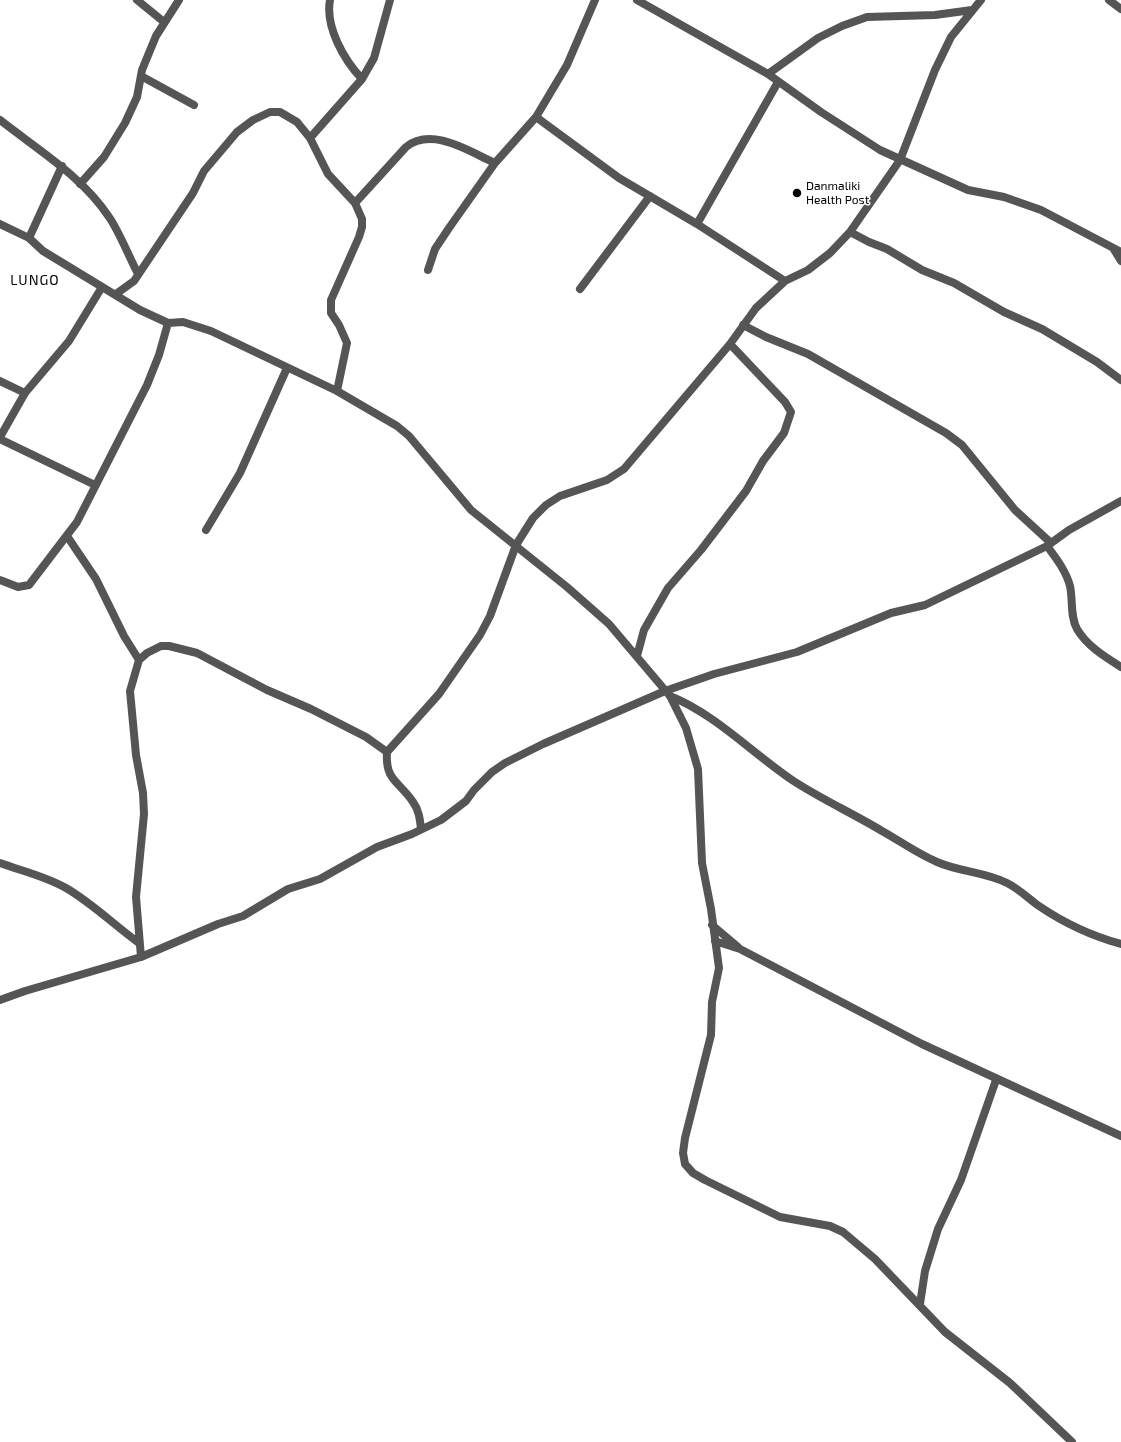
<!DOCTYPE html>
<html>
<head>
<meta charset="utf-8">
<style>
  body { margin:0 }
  canvas { display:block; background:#fff }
</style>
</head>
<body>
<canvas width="1121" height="1442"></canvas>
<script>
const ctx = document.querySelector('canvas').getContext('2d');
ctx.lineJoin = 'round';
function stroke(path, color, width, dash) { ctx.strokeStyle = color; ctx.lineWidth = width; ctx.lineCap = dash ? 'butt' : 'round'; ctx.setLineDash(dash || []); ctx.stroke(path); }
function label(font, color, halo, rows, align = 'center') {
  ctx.font = font + ' "Exo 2",sans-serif'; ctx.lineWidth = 3; ctx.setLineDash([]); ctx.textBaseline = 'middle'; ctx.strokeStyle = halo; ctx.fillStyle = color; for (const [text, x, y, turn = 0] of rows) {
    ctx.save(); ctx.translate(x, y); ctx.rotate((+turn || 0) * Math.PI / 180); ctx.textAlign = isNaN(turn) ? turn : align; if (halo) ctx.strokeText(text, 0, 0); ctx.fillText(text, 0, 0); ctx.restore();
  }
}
stroke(new Path2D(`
  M137,0L164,22
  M330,0C325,27 344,60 362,79
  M637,0L768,74L821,112L880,150L968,190L1004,197L1041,210L1121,252
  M1109,0L1121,9
  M768,74L818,38L842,26L867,17L935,15L972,10
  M141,76L194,105
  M536,117L619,178L697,224L785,281
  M0,120C38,150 82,176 109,217C119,231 129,257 138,274
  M310,138L362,79L374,58L390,0
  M80,184L104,157L125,123L137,97L142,70L156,36L179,0
  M355,203L406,147C432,126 470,152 495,163
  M0,224L29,238L43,251L140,310L168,323L183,322L211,331L337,391L397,426L409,436L471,510L567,587L609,624L670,696L686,728L698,769L702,863L711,909L719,968L712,1002L711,1035L685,1138L683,1153L685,1164L693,1173L705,1180L780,1217L830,1226L843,1232L875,1259L945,1332L1010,1383L1072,1442
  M697,224L778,82
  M850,232L869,242L887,249L922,270L954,283L1004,312L1042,329L1097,362L1121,380
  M29,238L62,166
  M1113,248L1121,261
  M428,270L435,249L449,228L495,163L536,117L567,65L595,0
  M580,289L650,196
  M116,294L134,281L193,193L204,171L237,132L253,120L270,112H280L297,122L310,138L328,174L355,203L362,219V227L359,237L331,300V313L339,325L347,343L337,391
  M743,325L766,337L808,354L946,433L962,445L1015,510L1051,543
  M0,381L25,393
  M0,437L25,393L69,341L102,287
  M0,439L95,485
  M206,530L240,473L287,368
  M67,536L96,579L124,636L139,660
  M1047,546C1056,558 1066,571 1070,586C1073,599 1070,617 1077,629C1087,646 1105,657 1121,667
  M0,580L18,587L29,585L77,522L147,385L159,355L168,323
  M637,656L644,630L668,588L701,550L746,491L763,461L784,433L791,412L785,402L730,344
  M670,696C715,714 752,753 792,780C821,799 852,813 882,831C900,841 918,854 937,862C960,872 985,872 1007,883C1019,889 1028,898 1039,906C1064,923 1092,936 1121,944
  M421,829C420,820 419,810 413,802C399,781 385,781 387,752L439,694L480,635L490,616L516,545L533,518L546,505L560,496L607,480L624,469L730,344L756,308L785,281L808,270L830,253L850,232L900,160L935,70L951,37L981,0
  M0,863C22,871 45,876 66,888C92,903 114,925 139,943
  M712,925L738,947
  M715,941L740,949L922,1044L1121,1136
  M141,957L136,897L144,814L143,793L136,755L130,691L139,660L147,653L161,646H169L197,653L267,690L311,709L366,737L387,752
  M0,1000L25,991L141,957L218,924L243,916L288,889L320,879L377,847L412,834L441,820L466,801L474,790L492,772L505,763L543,744L665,691L714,674L797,652L891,613L925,605L1047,546L1069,530L1121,501
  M920,1304L925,1271L938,1229L961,1180L996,1080`), '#555', 8);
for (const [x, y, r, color] of [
  [797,193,5,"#000"]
]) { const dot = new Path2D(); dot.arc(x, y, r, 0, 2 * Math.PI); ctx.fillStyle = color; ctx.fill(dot); stroke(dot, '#fff', 1.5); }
label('12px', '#000', '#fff', [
  ["Danmaliki",806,186],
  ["Health Post",806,200]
], 'left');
ctx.letterSpacing = '1px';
label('14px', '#000', '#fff', [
  ["LUNGO",35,280]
]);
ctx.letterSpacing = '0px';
</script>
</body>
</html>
